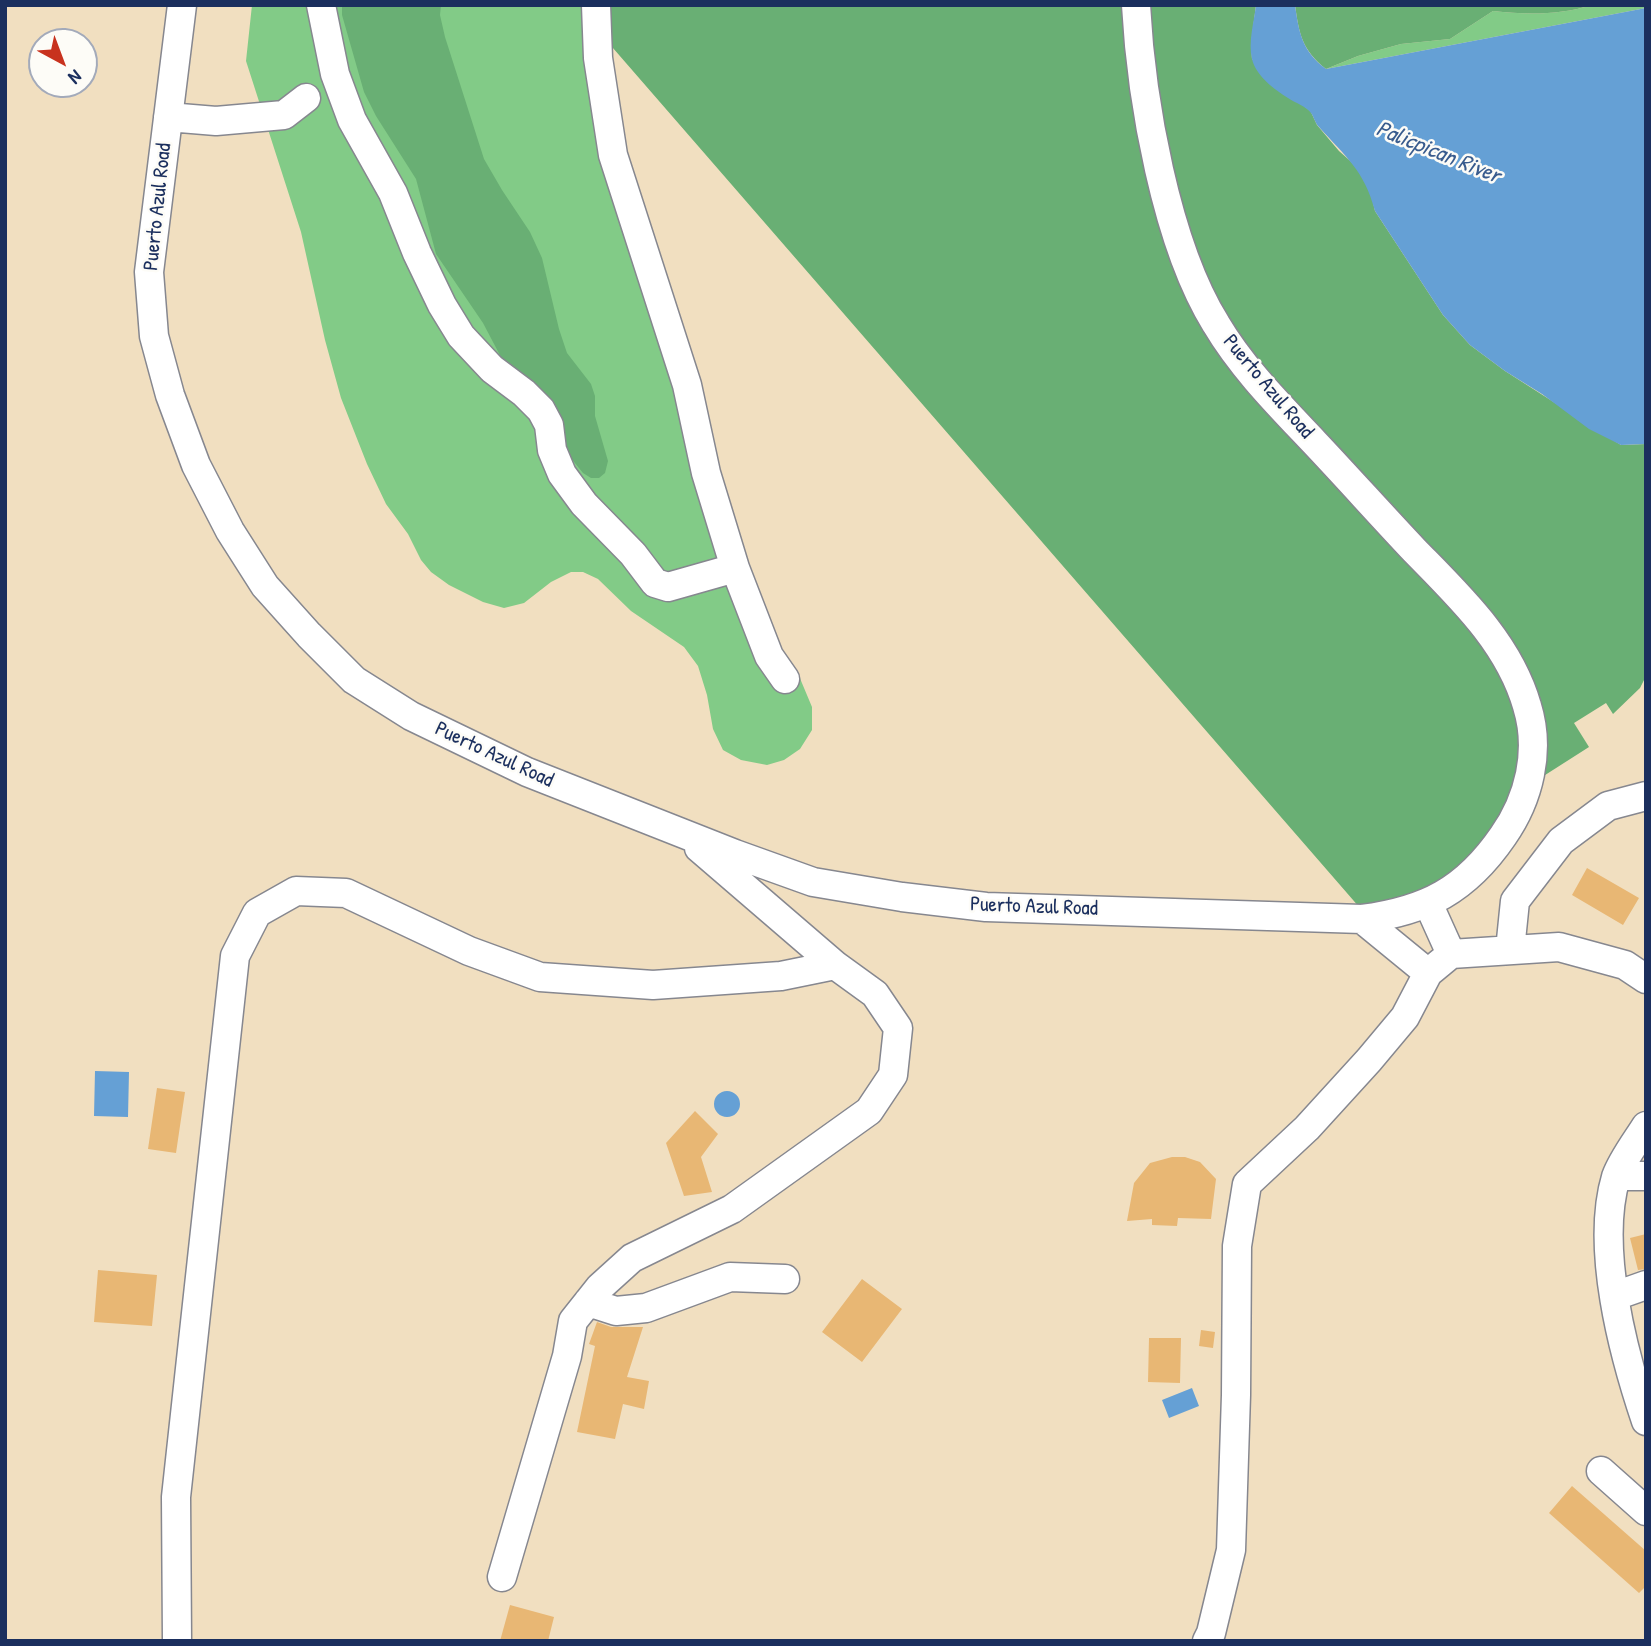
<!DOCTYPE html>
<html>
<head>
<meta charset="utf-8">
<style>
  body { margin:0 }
  #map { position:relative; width:1651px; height:1646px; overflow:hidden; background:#f1dfc0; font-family:"Patrick Hand",sans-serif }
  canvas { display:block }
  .frame { position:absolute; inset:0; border:7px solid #1b2f5e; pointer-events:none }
  .north { position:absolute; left:28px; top:28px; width:70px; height:70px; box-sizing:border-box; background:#fdfcf7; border:2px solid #a3aaba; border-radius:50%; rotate:139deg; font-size:19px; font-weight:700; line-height:28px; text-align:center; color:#1b2f5e }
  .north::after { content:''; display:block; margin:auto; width:24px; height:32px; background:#c8321e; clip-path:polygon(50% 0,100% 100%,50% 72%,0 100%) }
</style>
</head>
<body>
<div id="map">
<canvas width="1651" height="1646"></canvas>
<div class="frame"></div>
<div class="north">N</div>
</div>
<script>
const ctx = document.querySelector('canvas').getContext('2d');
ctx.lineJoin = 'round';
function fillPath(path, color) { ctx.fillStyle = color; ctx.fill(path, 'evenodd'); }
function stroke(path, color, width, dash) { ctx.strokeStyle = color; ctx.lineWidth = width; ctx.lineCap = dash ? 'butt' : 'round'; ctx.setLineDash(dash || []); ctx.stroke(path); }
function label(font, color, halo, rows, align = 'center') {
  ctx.font = font + ' "Patrick Hand",sans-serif'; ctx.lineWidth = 5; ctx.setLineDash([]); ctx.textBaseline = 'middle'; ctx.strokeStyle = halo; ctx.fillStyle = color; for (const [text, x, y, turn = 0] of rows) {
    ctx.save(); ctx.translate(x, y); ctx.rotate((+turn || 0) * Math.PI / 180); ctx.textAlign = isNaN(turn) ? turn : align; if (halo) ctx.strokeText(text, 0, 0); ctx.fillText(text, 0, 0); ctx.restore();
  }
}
fillPath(new Path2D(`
  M252,5H604L617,138L722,507L769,638L799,676L812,707V730L800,749L784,760L767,765L741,760L723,750L713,729L707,695L698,666L684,647L631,611L598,579L583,572H571L551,582L524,603L504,608L483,602L449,585L431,572L421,560L408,534L386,504L367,464L341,398L325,340L301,232L246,61Z
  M1592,5H1646V8L1326,69L1358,56L1401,44L1450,39L1493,11C1527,15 1560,15 1592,5Z`), '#82cb87');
fillPath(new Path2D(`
  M342,5H441L440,15L445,37L484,159L502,190L530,232L542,258L559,329L567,353L591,384L595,396V416L608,461L605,473L599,478H591L583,473L562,447L503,361L483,323L436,254L416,179L376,116L364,92L342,15Z
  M604,5H1124L1171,253L1486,648L1503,677L1516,711L1520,744L1519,770L1501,818L1478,852L1429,890L1360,908L606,40Z
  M1149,5H1256L1251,44L1252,59L1311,112L1317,125L1339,151L1356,166L1371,193L1375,211L1443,315L1470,345L1505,371L1621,445L1646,444V676L1640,688L1613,714L1606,703L1574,723L1589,747L1542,777L1540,705L1241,341C1230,322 1218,304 1209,284C1169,197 1159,99 1149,5Z
  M1295,5H1592C1560,15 1527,15 1493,11L1450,39L1401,44L1358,56L1326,69C1302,50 1299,34 1295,5Z`), '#69af74');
fillPath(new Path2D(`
  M1256,5H1295C1299,33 1302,51 1326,69L1646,8V444L1621,445L1589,429L1542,394L1505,371L1470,345L1443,315L1375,211C1364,170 1346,157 1319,127C1315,123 1314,117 1311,113C1306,106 1295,103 1288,98C1274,89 1256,76 1252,59C1248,42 1254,22 1256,5Z
  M95,1071L129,1072L128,1117L94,1116Z
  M714 1104a13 13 0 1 1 26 0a13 13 0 1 1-26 0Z
  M1192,1388L1199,1406L1169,1418L1162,1400Z`), '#65a0d5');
fillPath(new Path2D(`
  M1587,868L1639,898L1623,925L1572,895Z
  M157,1088L185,1092L176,1153L148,1149Z
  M695,1111L718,1134L701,1157L712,1192L684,1196L666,1143Z
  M1172,1157H1185L1200,1162L1216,1179L1211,1219L1178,1218L1177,1226L1152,1225V1219L1127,1221L1134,1183L1150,1163Z
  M1646,1234V1269L1638,1270L1630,1238Z
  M98,1270L157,1275L152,1326L94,1322Z
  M862,1279L902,1309L862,1362L822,1332Z
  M597,1322L611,1327H643L627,1377L649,1381L644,1409L623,1404L615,1439L577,1432L595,1346L589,1344Z
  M1201,1330L1215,1332L1213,1348L1199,1346Z
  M1149,1338H1181L1180,1383L1148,1382Z
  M1572,1486L1646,1551V1586L1639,1593L1549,1513Z
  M510,1605L554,1617L548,1641H500Z`), '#e8b774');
const minor = new Path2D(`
  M182,5L149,272L154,336L170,395L196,465L230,531L265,586L309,635L354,680L411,716L527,772L735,854L813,882L902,897L986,907L1362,919C1426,911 1466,890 1503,836C1529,799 1541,751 1527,706C1509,643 1460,597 1415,551C1381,515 1348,478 1314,442C1279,405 1242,368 1216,324C1166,244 1141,99 1136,5
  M321,5L335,74L352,120L393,193L417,253L442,305L461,336L492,369L524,393L541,410L549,425L552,450L562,474L584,504L633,554L655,583L668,587L735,568
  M596,5L598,58L613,155L687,385L706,473L735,568L769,656L785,679
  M168,117L216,121L284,115L306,98
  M699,848L835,965
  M1428,903L1451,954
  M1362,919L1428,973
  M1510,950L1515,901L1561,841L1608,806L1646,796
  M1646,1126C1636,1142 1622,1160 1616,1177C1595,1247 1623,1353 1646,1421
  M1617,1176H1646
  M1615,1296L1646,1285
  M588,1302L616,1311L646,1308L730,1277L785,1279
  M1601,1471L1646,1511
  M177,1641L176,1497L235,956L257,913L296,891L346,893L469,951L540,977L653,985L781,976L835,965L875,994L898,1028L893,1075L869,1111L732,1209L632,1258L600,1287L573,1321L567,1356L502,1577
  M1207,1641L1211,1633L1231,1550L1236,1395L1237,1246L1247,1184L1307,1128L1369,1060L1405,1017L1428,973L1451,954L1559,947L1625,965L1646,979`);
stroke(minor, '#86878f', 31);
stroke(minor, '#fff', 28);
label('21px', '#1b2f5e', '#fdfcf7', [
  ["Puerto Azul Road",158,207,-84],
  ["Puerto Azul Road",1268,387,50],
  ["Puerto Azul Road",494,755,25],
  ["Puerto Azul Road",1034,907,2]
]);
label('italic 23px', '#395c8e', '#fdfcf7', [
  ["Palicpican River",1438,153,22]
]);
</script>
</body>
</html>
